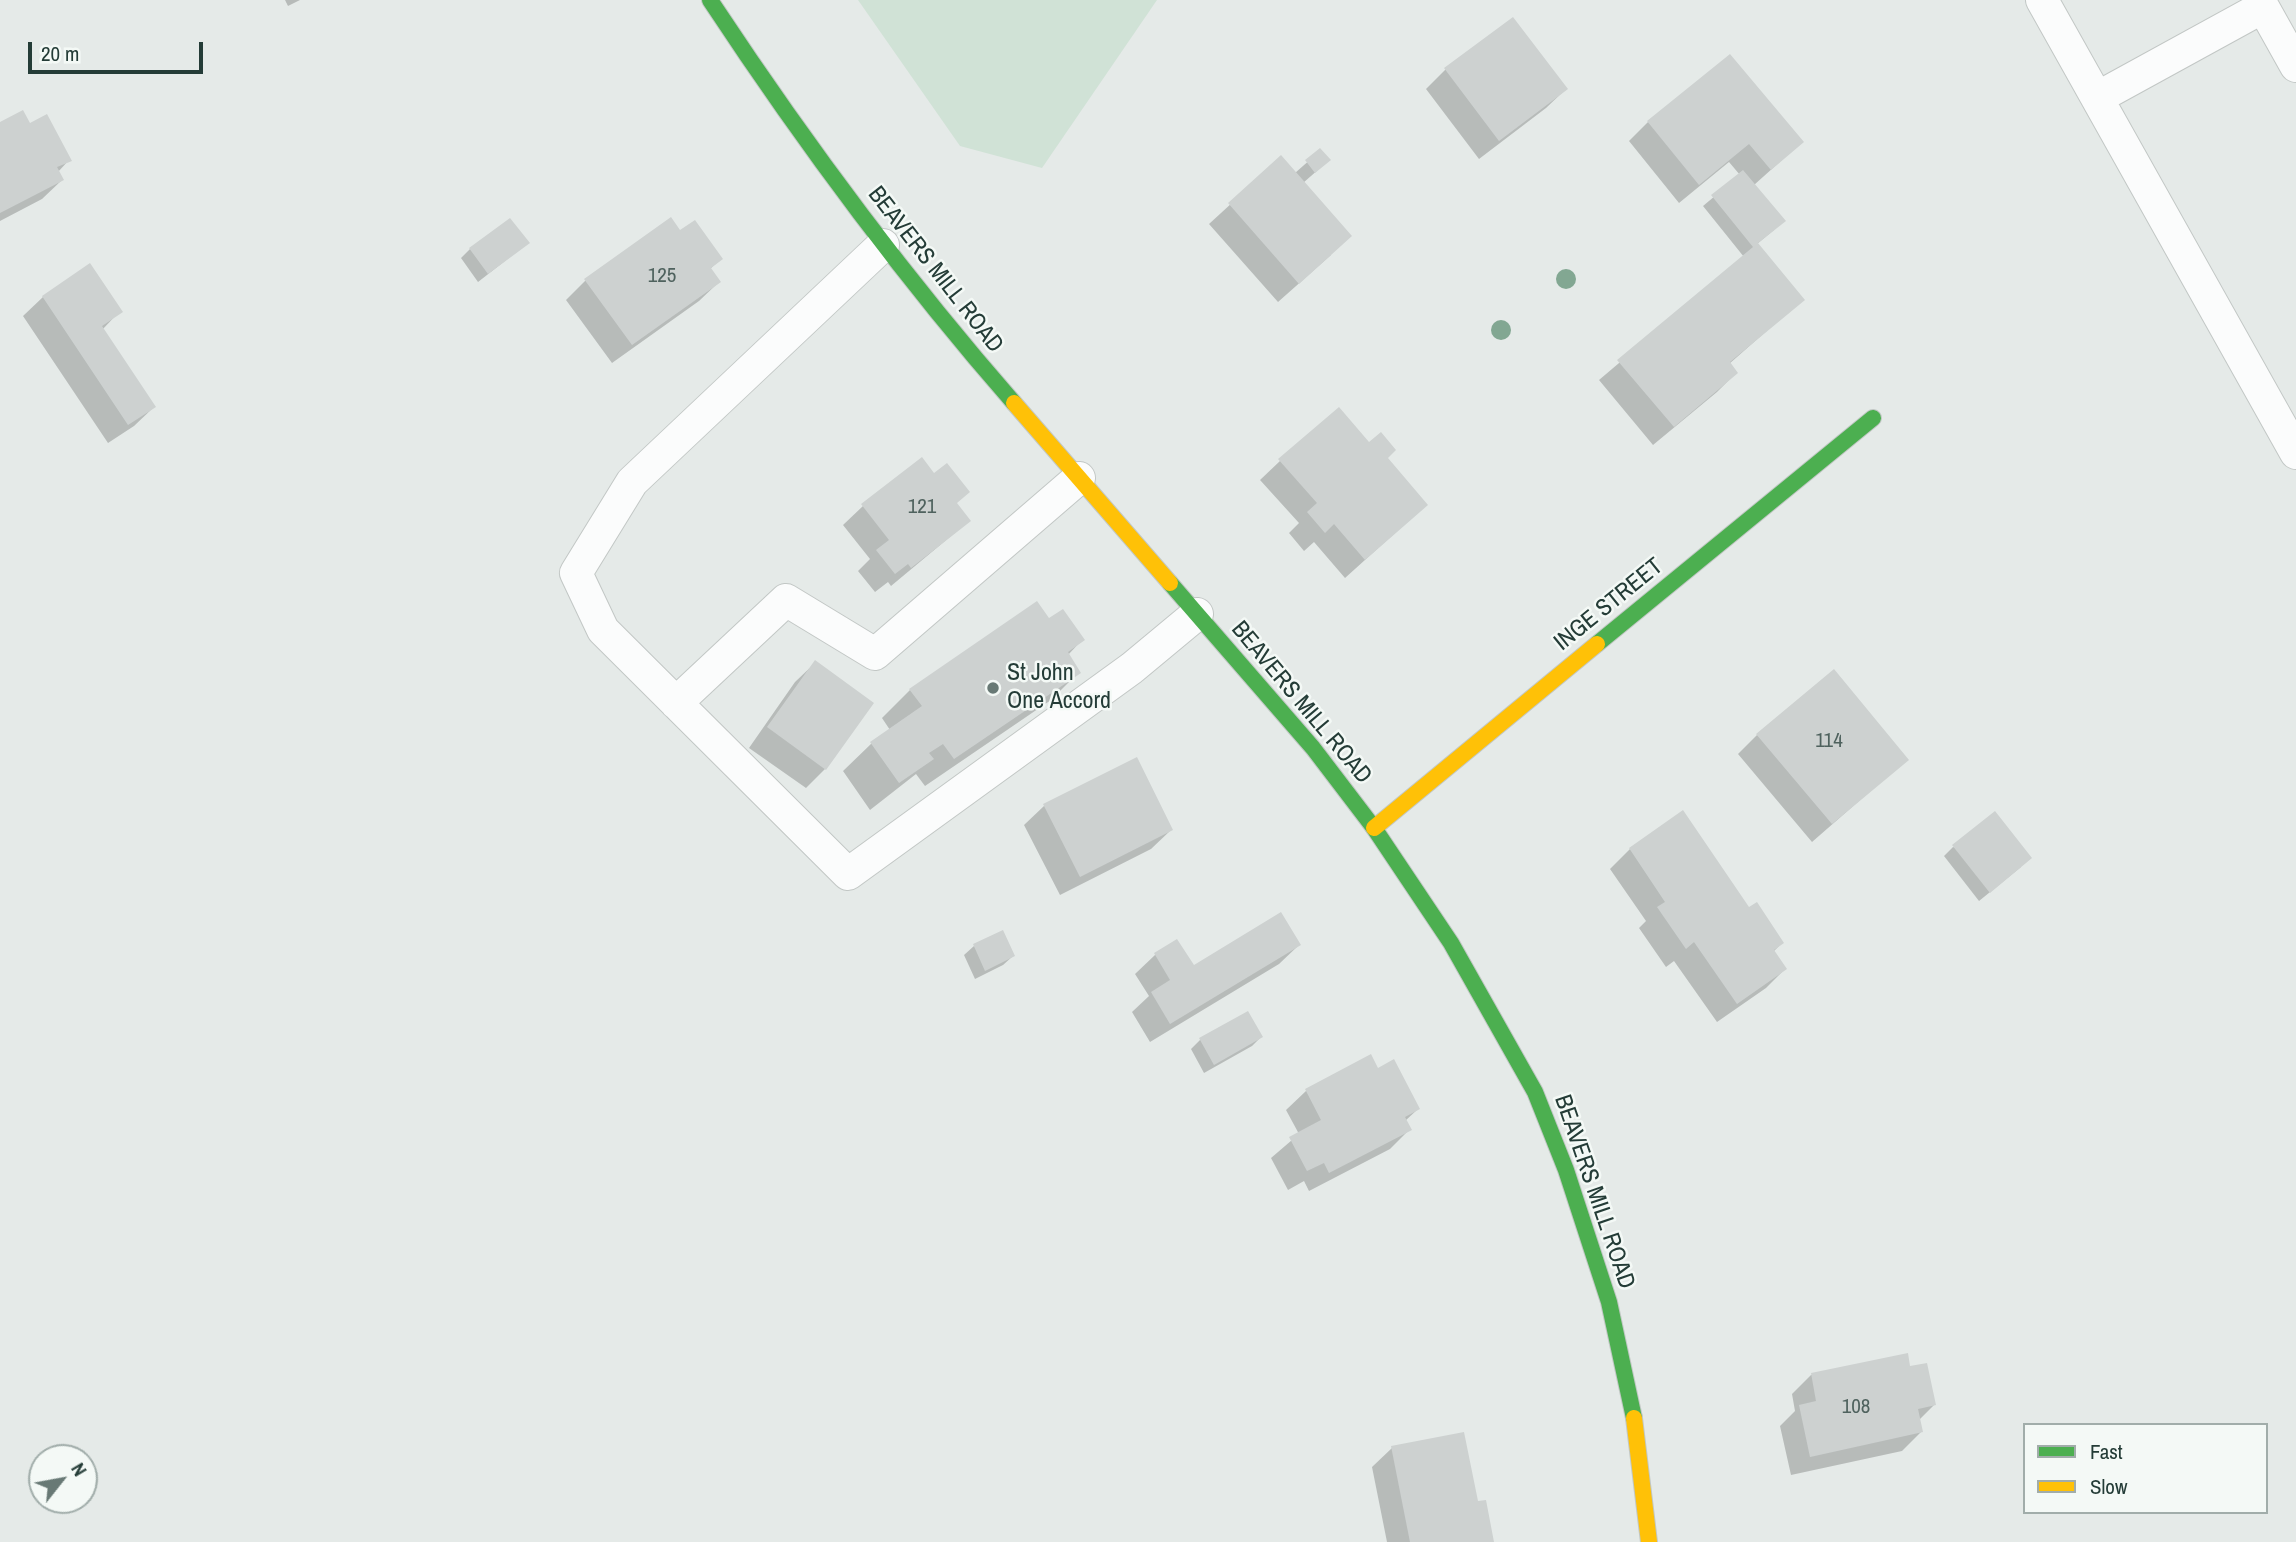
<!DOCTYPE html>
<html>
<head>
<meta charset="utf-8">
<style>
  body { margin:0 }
  #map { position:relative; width:2296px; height:1542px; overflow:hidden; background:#e5eae8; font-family:"Archivo Narrow",sans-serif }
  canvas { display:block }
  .legend { position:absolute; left:2023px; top:1423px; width:245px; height:91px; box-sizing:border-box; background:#f4f9f6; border:2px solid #a1adaa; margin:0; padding:9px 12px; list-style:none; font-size:21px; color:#243c37 }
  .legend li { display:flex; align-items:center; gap:14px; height:35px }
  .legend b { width:35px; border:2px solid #a1adaa }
  .north { position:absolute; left:28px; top:1444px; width:70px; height:70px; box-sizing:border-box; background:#f4f9f6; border:2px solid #a1adaa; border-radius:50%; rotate:59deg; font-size:19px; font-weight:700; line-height:28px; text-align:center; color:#243c37 }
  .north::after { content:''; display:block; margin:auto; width:24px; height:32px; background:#687975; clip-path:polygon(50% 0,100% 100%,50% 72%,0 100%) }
  .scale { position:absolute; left:28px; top:42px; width:175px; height:32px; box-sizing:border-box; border:4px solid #243c37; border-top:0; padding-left:9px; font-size:21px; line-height:24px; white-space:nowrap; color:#243c37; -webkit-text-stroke:5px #f4f9f6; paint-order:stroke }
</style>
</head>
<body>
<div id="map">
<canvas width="2296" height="1542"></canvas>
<ul class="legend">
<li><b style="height:9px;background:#4caf50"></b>Fast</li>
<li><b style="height:9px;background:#ffc107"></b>Slow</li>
</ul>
<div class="north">N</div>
<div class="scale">20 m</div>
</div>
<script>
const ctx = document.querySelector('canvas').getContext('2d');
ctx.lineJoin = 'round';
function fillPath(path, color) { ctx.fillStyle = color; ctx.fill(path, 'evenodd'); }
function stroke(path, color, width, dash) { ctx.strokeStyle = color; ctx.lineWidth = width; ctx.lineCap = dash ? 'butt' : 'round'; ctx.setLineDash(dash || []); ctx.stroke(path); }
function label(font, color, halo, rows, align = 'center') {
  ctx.font = font + ' "Archivo Narrow",sans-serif'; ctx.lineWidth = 5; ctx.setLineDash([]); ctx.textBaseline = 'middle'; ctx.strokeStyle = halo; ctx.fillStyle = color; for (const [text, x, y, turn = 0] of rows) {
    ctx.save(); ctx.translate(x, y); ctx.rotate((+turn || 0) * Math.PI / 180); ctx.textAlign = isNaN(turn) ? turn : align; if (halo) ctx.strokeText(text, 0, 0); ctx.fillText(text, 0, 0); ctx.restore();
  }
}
fillPath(new Path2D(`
  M858,0H1157L1042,168L960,146Z`), '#d0e2d6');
fillPath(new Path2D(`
  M285,0H300L288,6Z
  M1446,69L1566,89L1546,108L1479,159L1426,89Z
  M1648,122L1802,142L1754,185L1774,230L1757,244L1803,299L1729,364L1736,373L1717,392L1653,445L1599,380L1744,257L1703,206L1740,175L1729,162L1679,203L1629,141Z
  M0,124L29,125L69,160L58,172L62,180L42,199L0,221Z
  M1320,151L1319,169L1303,183L1331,255L1278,302L1209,224L1281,158L1295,173Z
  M679,232L721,259L710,269L719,282L699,301L612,363L566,300L586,280Z
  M528,243L478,282L461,258L470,249Z
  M43,297L120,311L102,330L154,407L134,426L108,443L23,316Z
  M1386,459L1426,505L1345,578L1314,542L1304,551L1289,533L1299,523L1260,480L1280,461Z
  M955,504L969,521L891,586L888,582L875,592L858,571L870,559L843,525L863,506Z
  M1082,640L1068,655L1079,672L1051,700L925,786L916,774L870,810L843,771L872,743L890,730L882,718L910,690Z
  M815,663L825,769L806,788L749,748L795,682Z
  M1757,735L1906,760L1812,842L1738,754Z
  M1136,759L1171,830L1151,849L1060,895L1024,825L1044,806Z
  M1683,813L1748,909L1782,943L1773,952L1785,969L1766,988L1717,1022L1674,961L1666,967L1639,928L1646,921L1610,869L1630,849Z
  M1953,847L2021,867L1979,901L1944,856Z
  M1177,942L1193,967L1299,945L1279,964L1150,1042L1132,1012L1149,996L1135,974L1155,955Z
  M974,946L1013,956L1003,965L975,979L964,955Z
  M1261,1037L1252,1046L1204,1073L1191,1049L1200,1040Z
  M1370,1056L1377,1070L1418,1109L1405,1121L1410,1129L1390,1149L1309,1191L1304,1181L1288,1190L1271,1158L1299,1134L1286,1110L1306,1091Z
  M1909,1368L1934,1405L1919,1420L1921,1432L1902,1451L1791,1475L1780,1426L1795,1411L1792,1394L1811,1375Z
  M1392,1448L1477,1503L1492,1542H1387L1372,1467Z`), '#0003');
fillPath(new Path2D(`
  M1513,17L1568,89L1499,141L1444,68Z
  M1730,54L1804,142L1771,170L1749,144L1699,185L1647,121Z
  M23,110L30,123L47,114L72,161L57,167L64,180L0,213V122Z
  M1320,148L1331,160L1315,173L1305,160Z
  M1281,155L1352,236L1299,284L1228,203Z
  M1743,170L1786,221L1758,243L1805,300L1730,362L1738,373L1674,427L1617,360L1753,247L1711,195Z
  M671,217L680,230L695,220L723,259L711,268L721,282L632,345L584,279Z
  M510,218L530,243L488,274L469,248Z
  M90,263L123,312L102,326L156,407L128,425L42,296Z
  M1339,407L1369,442L1381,432L1396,450L1388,458L1428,505L1365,560L1334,524L1325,533L1307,512L1317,503L1278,459Z
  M922,457L934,473L947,463L970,492L957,503L971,521L911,568L908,564L895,574L876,550L889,540L861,504Z
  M1037,601L1049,618L1063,609L1085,640L1068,652L1081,673L954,759L943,744L929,753L934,759L899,783L870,742L922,706L909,689Z
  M815,660L874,703L826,770L767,727Z
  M1834,669L1909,760L1832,824L1756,734Z
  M1137,757L1173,830L1080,877L1043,804Z
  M1683,810L1749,907L1757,902L1784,943L1774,950L1787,969L1737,1004L1694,942L1686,949L1657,907L1665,902L1629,848Z
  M1995,811L2032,858L1990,893L1952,845Z
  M1281,912L1301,945L1170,1024L1151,992L1170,980L1154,953L1177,939L1194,965Z
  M1003,930L1015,956L985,971L973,944Z
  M1248,1011L1263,1037L1214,1065L1199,1038Z
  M1371,1054L1378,1068L1394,1059L1420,1109L1405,1117L1412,1130L1329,1173L1324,1163L1307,1171L1289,1137L1321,1120L1305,1089Z
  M1908,1353L1910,1366L1927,1363L1936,1405L1918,1409L1923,1432L1810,1457L1799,1405L1816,1401L1811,1373Z
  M1464,1432L1478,1501L1486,1500L1494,1542H1410L1391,1446Z`), '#cdd1d0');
const lane = new Path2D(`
  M2042,0L2296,453
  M2097,98L2263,7L2296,66
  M883,245L632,482L576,573L603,630L848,874L1132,668L1197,614
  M676,703L786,600L875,654L1079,478`);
const fast = new Path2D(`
  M710,0C803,141 903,276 1014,403
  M1170,583L1313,748L1374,828L1451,943L1535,1092L1566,1170L1609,1302L1634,1418
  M1597,644L1873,418`);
const slow = new Path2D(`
  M1014,403L1170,583
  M1374,828L1597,644
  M1634,1418L1649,1542`);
stroke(lane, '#c2c7c5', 34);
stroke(fast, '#c2c8c5', 18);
stroke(slow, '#c2c8c5', 18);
stroke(lane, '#fbfcfc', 32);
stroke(fast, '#4caf50', 16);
stroke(slow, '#ffc107', 16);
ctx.fillStyle = '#82a792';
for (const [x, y] of [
  [1566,279],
  [1501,330]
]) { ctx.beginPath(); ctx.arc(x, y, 10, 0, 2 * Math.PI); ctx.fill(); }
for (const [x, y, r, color] of [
  [993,688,7,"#687975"]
]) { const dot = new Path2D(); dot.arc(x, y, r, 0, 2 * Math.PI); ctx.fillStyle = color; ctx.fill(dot); stroke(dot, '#f4f9f6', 2.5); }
label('21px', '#4f625e', null, [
  ["125",662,276],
  ["121",922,507],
  ["114",1829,741],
  ["108",1856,1407]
]);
label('24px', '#243c37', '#f4f9f6', [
  ["BEAVERS MILL ROAD",935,270,52],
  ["INGE STREET",1609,605,-39],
  ["BEAVERS MILL ROAD",1301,703,50],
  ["BEAVERS MILL ROAD",1594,1192,71]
]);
label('24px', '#243c37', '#f4f9f6', [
  ["St John",1007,674],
  ["One Accord",1007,702]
], 'left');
</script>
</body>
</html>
